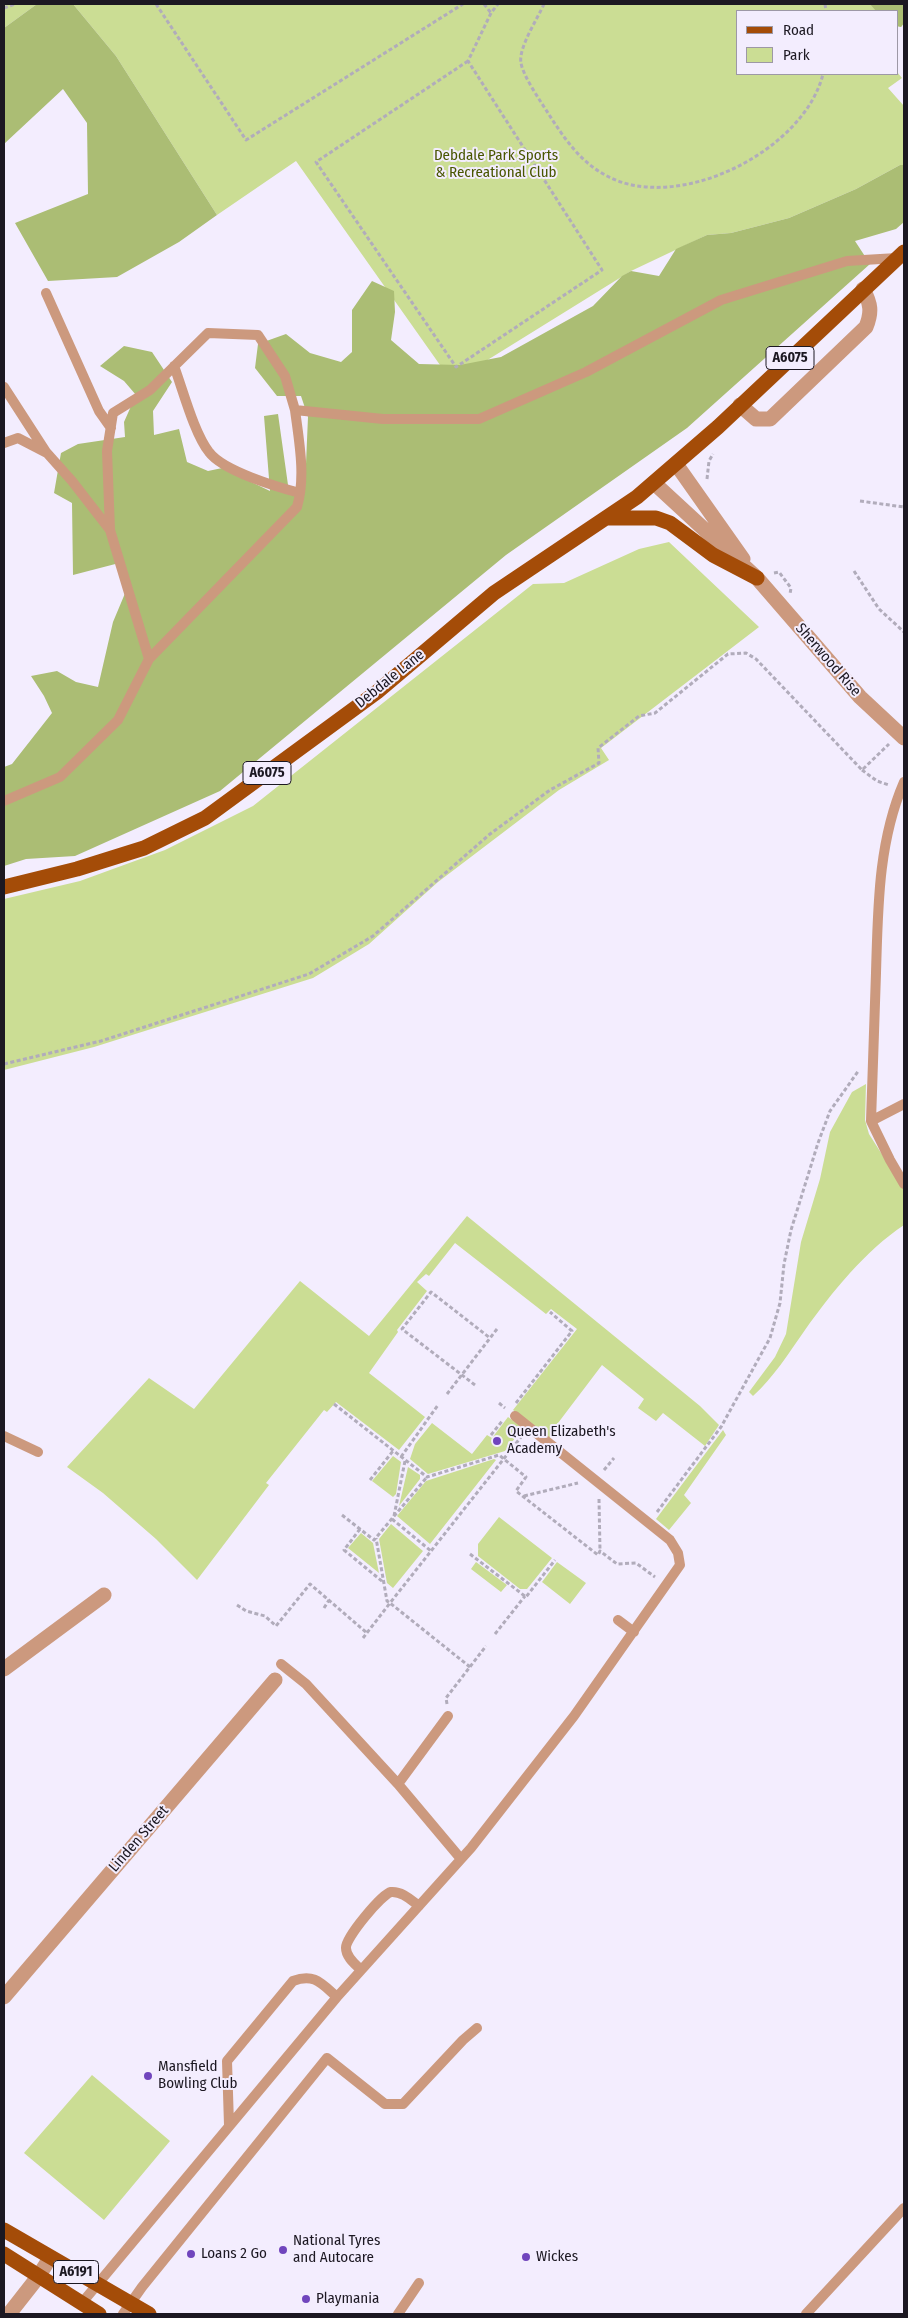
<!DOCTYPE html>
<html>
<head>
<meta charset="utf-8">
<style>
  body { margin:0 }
  #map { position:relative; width:908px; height:2318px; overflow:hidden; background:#f3edfe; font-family:"Fira Sans Condensed",sans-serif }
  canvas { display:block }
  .frame { position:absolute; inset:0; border:5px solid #1c1822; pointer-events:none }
  .legend { position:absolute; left:736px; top:10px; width:162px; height:65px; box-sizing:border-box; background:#f3edfe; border:1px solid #9d98a6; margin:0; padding:6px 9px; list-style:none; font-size:15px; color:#1c1822 }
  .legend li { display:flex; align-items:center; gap:10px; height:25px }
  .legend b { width:25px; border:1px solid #9d98a6 }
</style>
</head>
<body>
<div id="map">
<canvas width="908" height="2318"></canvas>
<div class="frame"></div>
<ul class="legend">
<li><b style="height:6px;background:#a44c08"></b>Road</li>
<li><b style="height:14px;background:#cbdd94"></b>Park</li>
</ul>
</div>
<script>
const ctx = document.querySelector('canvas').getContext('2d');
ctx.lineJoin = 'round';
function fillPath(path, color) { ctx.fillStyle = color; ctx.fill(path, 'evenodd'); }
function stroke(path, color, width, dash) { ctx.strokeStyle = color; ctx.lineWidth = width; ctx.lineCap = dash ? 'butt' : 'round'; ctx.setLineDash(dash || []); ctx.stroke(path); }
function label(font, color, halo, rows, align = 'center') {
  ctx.font = font + ' "Fira Sans Condensed",sans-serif'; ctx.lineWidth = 4; ctx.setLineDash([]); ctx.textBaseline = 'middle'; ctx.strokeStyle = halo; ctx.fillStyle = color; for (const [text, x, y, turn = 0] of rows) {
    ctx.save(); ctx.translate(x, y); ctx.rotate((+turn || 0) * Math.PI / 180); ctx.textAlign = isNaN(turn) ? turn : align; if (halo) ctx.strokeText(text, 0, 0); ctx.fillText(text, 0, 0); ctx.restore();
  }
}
fillPath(new Path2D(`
  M4,4H37L4,28Z
  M73,4H904V23L901,27L897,26V11H737V74H897V72L902,78L888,88L904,106V165H900L856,189L789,218L731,233L707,235L631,271L452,382L296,161L217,215L116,56Z
  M669,542L759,627L601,748L609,760L559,790L438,882L369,944L313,978L94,1047L4,1070V899L80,881L165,850L253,806L533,584L564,583L639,549Z
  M866,1084L865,1120L869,1134L904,1189V1225C865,1251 832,1292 805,1330C788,1354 774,1377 753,1396L749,1392L775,1357L786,1334L801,1242L820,1179L830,1132L852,1092Z
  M467,1216L700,1406L719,1425L705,1446L663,1413L656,1421L638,1408L644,1399L602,1365L555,1427L556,1428L550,1438L513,1410L577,1329L551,1309L546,1314L455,1243L429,1276L426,1274L417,1282L427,1291L397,1330L398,1332L369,1373L425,1417L399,1450L336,1402L327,1412L324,1410L266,1483L269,1485L197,1580L156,1539L103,1493L67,1467L149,1378L194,1409L300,1281L369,1336Z
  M508,1417L523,1428L505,1451L428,1474L410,1459L415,1444L432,1423L472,1454L487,1435L492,1438Z
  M723,1430L726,1435L684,1495L691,1503L669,1530L656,1519Z
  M393,1456L401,1462L396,1494L393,1497L372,1481Z
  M494,1459L496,1460L430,1544L397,1516L426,1481Z
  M408,1467L420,1475V1479L399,1506Z
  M499,1517L552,1558L527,1589H520L478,1556V1544Z
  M391,1524L423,1551L393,1588L387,1583L379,1539Z
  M361,1533L373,1543L379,1573L348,1548Z
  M476,1562L507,1585L501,1592L471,1569Z
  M557,1562L586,1583L570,1604L542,1582Z
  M92,2075L170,2141L104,2220L24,2153Z`), '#cbdd94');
fillPath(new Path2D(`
  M37,4H73L116,56L217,215L179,242L117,277L48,281L15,223L88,194L87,123L63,89L4,144V28Z
  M870,4H904V23L901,27L897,26V11H876Z
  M900,165H904V222L896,229L855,241L870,264L687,428L506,555L220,791L75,856L26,859L4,866V767L12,764L52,713L44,696L31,676L57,671L76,682L98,687L113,622L126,591L123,562L73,575L72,503L54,493L61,453L78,444L125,437L124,422L136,395L124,381L100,366L124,346L152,352L172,382L153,411L154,435L179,429L187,462L208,471L227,467L247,480L270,491L264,416L278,414L289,492L305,487L308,417L301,396H277L255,368L258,344L286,334L310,353L341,362L352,352V310L372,281L394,291L395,312L391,340L419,364L460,365L501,357L593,306L622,276L631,271L659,276L676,249L707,235L731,233L789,218L856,189Z`), '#abbd74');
stroke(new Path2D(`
  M156,4L246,140L463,4
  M484,4L491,13
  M544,4C538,18 518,48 521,63C523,76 541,102 548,113C564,138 580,162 607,176C678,214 804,151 823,74
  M825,4L826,11
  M4,8L15,4
  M468,61L316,162L456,367L602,270L468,61L491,13L498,4
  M707,479L709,461L713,454
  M860,501L904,507
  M854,571L879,609L904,632
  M774,573L779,572L791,588L790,594
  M862,770L877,781L889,785
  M4,1064L101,1041L309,974L373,936L490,834L550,790L599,763L598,748L639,716L655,713L728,654L746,653L756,659L862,770L889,744
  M475,1385L402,1329L431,1292L490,1338
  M447,1394L497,1329
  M499,1403L505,1408
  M516,1403L572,1331L550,1312
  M334,1404L427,1477L499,1455L526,1477L516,1491L598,1555L600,1551L617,1564L636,1563L655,1577
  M491,1435L503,1420
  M401,1457L438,1405
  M604,1470L614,1458
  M370,1480L393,1451
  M524,1496L578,1483
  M599,1499L600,1551
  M657,1512L721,1427L770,1338L780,1303L784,1264L791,1230L818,1143L830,1111L859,1070
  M342,1515L374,1540L427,1477
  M394,1516L405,1461
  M392,1519L431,1551
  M360,1529L344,1550L383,1582
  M470,1554L526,1597L555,1560
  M237,1605L246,1611L265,1616L276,1626L310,1584L367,1633
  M324,1608L329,1600
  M495,1634L525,1596
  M363,1638L390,1603L387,1601L376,1538
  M470,1667L390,1603L521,1437
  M447,1704L446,1698L486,1646`), '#b1acbb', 3, [4, 2.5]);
stroke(new Path2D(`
  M46,293L99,411L111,428
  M174,366C183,390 194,433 209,452C223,471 277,487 300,493
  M4,387L46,452
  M4,443L18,438L47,453L72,481L110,530L149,659
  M110,530L107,451L113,413L150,390L208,333L258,335L285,376L295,410
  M4,801L60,777L118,720L149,659L297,507C306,477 299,441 295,410L383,419H479L586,372L721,300L847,261L897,258
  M904,1104L871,1121L890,1160L904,1184
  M871,1121C873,1072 874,1022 876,973C878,908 878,842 904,782
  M4,1436L38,1452
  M618,1620L634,1632
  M281,1664L306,1684L398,1784L461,1859
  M398,1784L448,1716
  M361,1970C355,1964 346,1957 346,1948C345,1938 382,1894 391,1892C402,1891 411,1900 419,1906
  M229,2125L227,2061L293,1981C314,1973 321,1983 337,1997
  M81,2304L337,1997L471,1848L574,1716L680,1565L678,1553L670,1540L515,1416
  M123,2314L142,2287L327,2058L385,2104H403L463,2040L477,2028
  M398,2314L419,2283
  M806,2314L904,2208`), '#cc997e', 10);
stroke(new Path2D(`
  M740,405L756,419H770L866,327C872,312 871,304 863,289
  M676,464L743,559
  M654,483L757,578L860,697L904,738
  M4,1669L104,1595
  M4,1997L275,1680
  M9,2314L38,2277L50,2258`), '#cc997e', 15);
stroke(new Path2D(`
  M607,518H656L670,523L713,555L757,578
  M4,887L77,869L144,848L205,818L377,692L494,593L637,497L718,427L904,252
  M4,2230L149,2314
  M4,2254L99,2314`), '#a44c08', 15);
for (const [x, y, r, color] of [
  [497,1441,5,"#7045bd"],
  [148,2076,5,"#7045bd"],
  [283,2250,5,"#7045bd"],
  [191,2254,5,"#7045bd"],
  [526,2257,5,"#7045bd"],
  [306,2299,5,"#7045bd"]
]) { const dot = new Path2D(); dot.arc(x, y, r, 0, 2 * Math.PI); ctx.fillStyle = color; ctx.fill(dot); stroke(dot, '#f3edfe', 2); }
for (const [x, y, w] of [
  [790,358,48],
  [267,773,48],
  [76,2272,45]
]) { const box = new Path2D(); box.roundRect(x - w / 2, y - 11.5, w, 23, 4); ctx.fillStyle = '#f3edfe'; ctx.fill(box); stroke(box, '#1c1822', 1); }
label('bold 14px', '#1c1822', null, [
  ["A6075",790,358],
  ["A6075",267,773],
  ["A6191",76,2272]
]);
label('15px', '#495600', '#f3edfe', [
  ["Debdale Park Sports",496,156],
  ["& Recreational Club",496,173]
]);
label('15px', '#1c1822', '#f3edfe', [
  ["Sherwood Rise",828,660,49],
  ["Debdale Lane",390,679,-39],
  ["Linden Street",139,1839,-49]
]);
label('15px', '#1c1822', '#f3edfe', [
  ["Queen Elizabeth's",507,1432],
  ["Academy",507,1449],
  ["Mansfield",158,2067],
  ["Bowling Club",158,2084],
  ["National Tyres",293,2241],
  ["and Autocare",293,2258],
  ["Loans 2 Go",201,2254],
  ["Wickes",536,2257],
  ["Playmania",316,2299]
], 'left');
</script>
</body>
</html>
